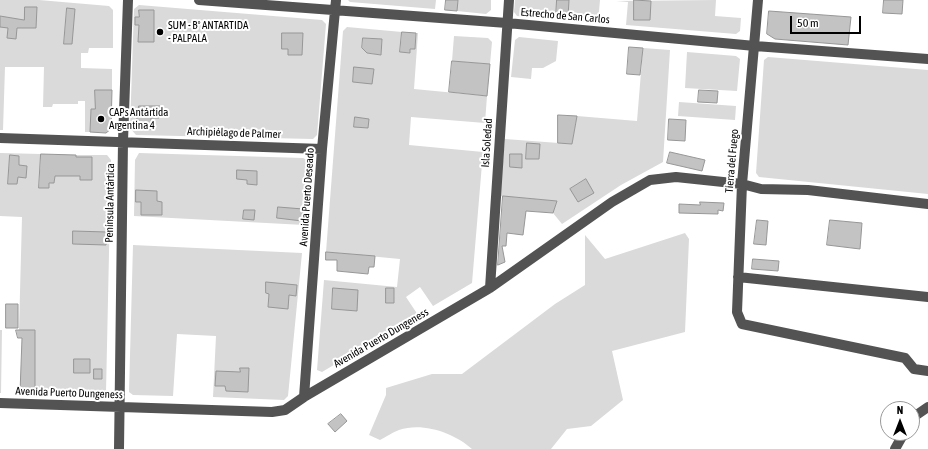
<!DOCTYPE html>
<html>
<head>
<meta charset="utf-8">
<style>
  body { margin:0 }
  #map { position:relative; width:928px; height:449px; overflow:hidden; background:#fff; font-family:"Asap Condensed",sans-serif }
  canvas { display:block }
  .north { position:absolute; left:880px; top:401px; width:40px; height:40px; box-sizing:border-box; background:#fff; border:1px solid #999; border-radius:50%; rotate:0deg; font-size:11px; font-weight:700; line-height:16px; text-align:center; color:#000 }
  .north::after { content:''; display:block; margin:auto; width:14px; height:18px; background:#000; clip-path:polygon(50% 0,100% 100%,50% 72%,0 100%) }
  .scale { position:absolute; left:790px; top:16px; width:71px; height:18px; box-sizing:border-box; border:2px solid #000; border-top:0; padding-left:5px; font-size:12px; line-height:14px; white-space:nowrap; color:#000; -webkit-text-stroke:3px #fff; paint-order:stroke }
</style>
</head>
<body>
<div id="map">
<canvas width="928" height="449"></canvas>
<div class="north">N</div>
<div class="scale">50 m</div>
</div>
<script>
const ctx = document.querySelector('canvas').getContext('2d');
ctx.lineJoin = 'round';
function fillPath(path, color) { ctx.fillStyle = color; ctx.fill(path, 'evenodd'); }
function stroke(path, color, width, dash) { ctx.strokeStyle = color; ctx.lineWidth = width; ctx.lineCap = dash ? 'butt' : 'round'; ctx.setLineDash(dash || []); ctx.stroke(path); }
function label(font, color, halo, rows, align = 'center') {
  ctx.font = font + ' "Asap Condensed",sans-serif'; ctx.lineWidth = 4; ctx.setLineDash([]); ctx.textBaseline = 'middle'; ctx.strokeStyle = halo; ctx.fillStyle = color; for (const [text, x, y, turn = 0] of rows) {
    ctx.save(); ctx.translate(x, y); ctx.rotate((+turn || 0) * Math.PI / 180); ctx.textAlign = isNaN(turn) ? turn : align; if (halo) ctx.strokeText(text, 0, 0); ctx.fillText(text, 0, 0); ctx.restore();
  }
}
fillPath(new Path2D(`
  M0,0H39L109,6L113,10V48H89L88,53H81V68L112,69V90H96L95,109H91L90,132H85V101H78V104H53L52,107H43L44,67H5L3,130H0Z
  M348,0H436L435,9L350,2Z
  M458,0H491V10L486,14L457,11Z
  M515,0H600L598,23L517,16L514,12Z
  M716,0L715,16L741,18L740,31L736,34L626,25L628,2L616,1Z
  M139,5L322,20L326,24L317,135L313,139L136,135L130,128L134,9Z
  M347,27L402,32L400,52L410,53V49H415L416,33H418L414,89L487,96L485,123L411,117L409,145L483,152L472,283L433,306L420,287L406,297L418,315L322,372L317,370L324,280L397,287L400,259L326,252L343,31ZM363,38L382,39L381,55L367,53L362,48Z
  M454,36L488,38L492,42L490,64L452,61Z
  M519,37L558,41L556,61L543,68H532L531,79L511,77L515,40Z
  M643,48L670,50L663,162L621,185L562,224L553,213L557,201L500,196L505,139L572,144L577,116L637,121Z
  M687,52L736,56L740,59L737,91L685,88Z
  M768,57L928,70V194L759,177L756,173L764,60Z
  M679,102L736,106L735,120L678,116Z
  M0,153L41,154L39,187L54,182L55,176H68L76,168V155H107L111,160L106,392L102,396L35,394V331L19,330L22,217L0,216Z
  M139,153L303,158L309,161L304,225L134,216L135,160Z
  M685,233L689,239L685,332L612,351L623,400L591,426L567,429L551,449H472C454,433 423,422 399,430C393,432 386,437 380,440L369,435L386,395V388L432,374H462L555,304L585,285V235L605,259Z
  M133,245L302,253L288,396L284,400L213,397L216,336L177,334L173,396L133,395L129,392Z
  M0,330H2L1,393H0Z`), '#dadada');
const building = new Path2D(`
  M446,0H458L457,11L445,10Z
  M557,0H569L568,17L556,16Z
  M634,0L651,1L650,20H634Z
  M884,0H903L902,14L883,13Z
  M25,7H37L36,28H17L16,39L7,38L8,28L0,27V16L24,20Z
  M67,8L75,9L72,44H64Z
  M139,10H154V42H138L139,25H135V17H139Z
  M769,11L851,17L848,45L775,39L767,34Z
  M402,32L416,33L415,49H410V53L400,52Z
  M282,33H303L302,55H288V49H282Z
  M363,38L382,39L381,55L367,53L362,48Z
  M629,47L643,48L640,75L627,74Z
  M452,61L490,64L487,96L449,92Z
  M354,67L374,69L372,84L353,82Z
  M95,90H112L111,129L106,133L90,132L91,109H95Z
  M699,90L718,91L717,103L698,102Z
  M139,106H160L159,118H151V129H136Z
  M558,115L577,116L572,144L558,143Z
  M355,117L369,119L368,128L354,127Z
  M669,119L686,120L685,141L668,140Z
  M527,143L540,144L539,159H526Z
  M670,152L705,160L702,171L667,163Z
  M41,154L76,155V157H92V180H80V176H55L54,183H49V188H39Z
  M510,154H522V168L510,167Z
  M10,155L19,156V165L27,166L26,178L18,177L17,184H8Z
  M237,170L257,171V185L247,184V180L237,179Z
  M586,179L594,193L578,202L570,189Z
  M136,190L157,191V201L162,202V215H141V202H136Z
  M503,196L557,201L553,213L526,211L523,235L507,233L506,246H502L505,262L498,265Z
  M700,202L724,203L723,211L718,210V214L679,213V204L700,205Z
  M278,207L303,209L302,221L277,218Z
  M244,210H255L254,220L243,219Z
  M757,220L768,221L766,245L754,244Z
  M830,220L862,223L860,249L827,245Z
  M73,231L107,232L106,245L73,244Z
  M326,252L375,256L374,267H369L368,274L337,271V260H326Z
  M753,259L779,261L778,271L752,269Z
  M266,282L297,285L296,296L289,295L288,309L268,307L269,294L266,293Z
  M333,288L358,290L357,311L332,309Z
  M386,288H394V303H386Z
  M6,304H18V328H6Z
  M16,330H35V394L20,393L22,338H18Z
  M74,359H90V373H74Z
  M240,368H249L248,392L226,391L225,386H215L216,371L240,372Z
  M94,369H102V379H94Z
  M341,414L347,421L335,432L328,424Z`);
fillPath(building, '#c3c3c3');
stroke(building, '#979797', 1);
stroke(new Path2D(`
  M199,0L507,23L755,46L928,59
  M758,0L742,184L737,312L742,324L905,358L914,369L928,371
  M0,138L322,149
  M738,277L928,297
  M490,288L509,0
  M304,397L322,149L336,0
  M0,403L272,412L285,410L304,397L490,288L612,202L650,180L676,177L742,184L761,189L808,190L928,204
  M912,418L928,407
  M119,449L123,141L128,0
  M895,449L904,433`), '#535353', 10);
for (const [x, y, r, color] of [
  [160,32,4,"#000"],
  [101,119,4,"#000"]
]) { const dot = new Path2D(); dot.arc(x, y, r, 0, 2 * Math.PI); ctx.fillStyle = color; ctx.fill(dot); stroke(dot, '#fff', 1.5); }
label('11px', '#000', '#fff', [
  ["Estrecho de San Carlos",565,16,5],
  ["Archipiélago de Palmer",234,133,2],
  ["Isla Soledad",487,143,-86],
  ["Tierra del Fuego",732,161,-85],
  ["Avenida Puerto Deseado",307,197,-86],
  ["Península Antártica",110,203,-89],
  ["Avenida Puerto Dungeness",381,338,-30],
  ["Avenida Puerto Dungeness",69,393,2]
]);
label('11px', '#000', '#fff', [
  ["SUM - Bº ANTARTIDA",168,26],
  ["- PALPALA",168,39],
  ["CAPs Antártida",109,113],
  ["Argentina 4",109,126]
], 'left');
</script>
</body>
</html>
